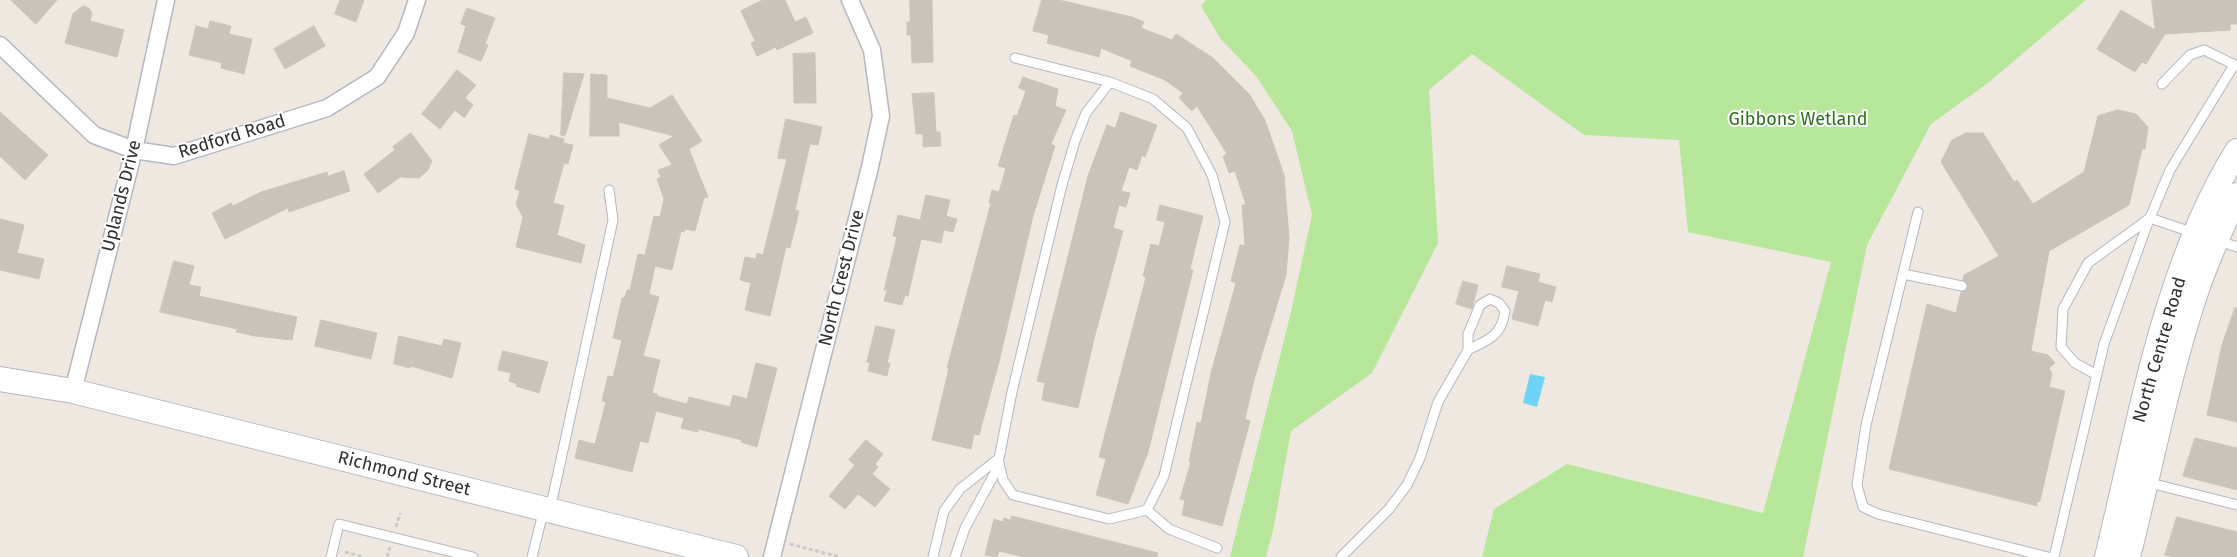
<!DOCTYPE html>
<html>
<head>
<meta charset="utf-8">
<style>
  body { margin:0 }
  canvas { display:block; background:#efe8e0 }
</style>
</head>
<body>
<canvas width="2237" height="557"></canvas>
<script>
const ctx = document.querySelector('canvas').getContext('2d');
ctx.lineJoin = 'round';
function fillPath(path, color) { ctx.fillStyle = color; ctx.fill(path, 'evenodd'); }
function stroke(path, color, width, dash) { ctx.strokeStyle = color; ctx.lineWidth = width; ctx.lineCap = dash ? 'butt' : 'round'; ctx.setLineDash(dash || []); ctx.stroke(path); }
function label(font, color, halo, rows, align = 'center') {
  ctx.font = font + ' "Fira Sans",sans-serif'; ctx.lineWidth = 4; ctx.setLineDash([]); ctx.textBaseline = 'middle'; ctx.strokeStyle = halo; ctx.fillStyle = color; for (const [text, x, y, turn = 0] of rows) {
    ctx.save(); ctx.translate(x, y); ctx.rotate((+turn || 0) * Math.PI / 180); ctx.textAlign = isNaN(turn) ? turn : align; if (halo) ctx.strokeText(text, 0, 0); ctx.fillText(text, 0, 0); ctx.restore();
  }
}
fillPath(new Path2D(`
  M1206,0H2086L1988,83L1931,124L1867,245L1803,557H1482L1494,509L1567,464L1763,513L1831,262L1688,232L1679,140L1584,135L1472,54L1429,90L1438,243L1372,373L1291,431L1273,531L1266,557H1230L1290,316L1312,215L1292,131L1256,76L1220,38L1201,6Z`), '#b6e79b');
fillPath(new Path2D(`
  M1530,374L1545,377L1537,407L1523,403Z`), '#6fd3f5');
const building = new Path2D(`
  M11,0H57L36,24Z
  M340,0H364L356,22L335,14Z
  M763,0H785L795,22L806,17L813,33L777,50L776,47L757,56L751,43L755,41L741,11Z
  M910,0H932L933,62L912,63L911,35H907V22H910Z
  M1042,0H1059L1132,17L1144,22L1141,28L1172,40L1176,34L1213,58L1249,94L1265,120L1284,175L1289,238L1286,275L1254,380L1245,419L1250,421L1222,526L1182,515L1185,500L1180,499L1191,462H1189L1197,422L1201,423L1211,373L1236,283L1231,281L1240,245L1245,246L1242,205H1246L1235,171L1229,173L1223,156L1227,154L1197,106L1192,111L1179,98L1183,93L1165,80L1130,66L1132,61L1101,48L1099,57L1047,43L1049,35L1033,31Z
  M2152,0H2237V24H2230V30L2165,34L2146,64L2142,62L2135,72L2097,49L2121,10L2155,30Z
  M83,6L89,8L92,13L90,21L124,30L117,57L65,43L73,14Z
  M467,8L495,18L485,44L488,45L481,61L458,52L466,26L461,24Z
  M210,21L231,26L229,34L252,39L244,74L221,68L222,63L189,55L196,26L208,29Z
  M314,26L325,46L285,69L274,49Z
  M815,53L816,103H794L793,54Z
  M457,70L476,85L465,98L473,105L464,118L455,110L440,129L422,114Z
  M564,73L584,74L565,136L561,135Z
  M591,74L607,75V98L650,108L672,95L702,141L689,149L708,197L704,198L695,231L685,229L684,232L681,231L672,270L655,266L649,294L659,297L643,356L660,360L652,393L657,394V396L687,404L689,397L730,407L733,395L747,399L756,363L777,368L757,447L741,442L742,440L698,429V432L681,428L684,418L656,411L648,443L640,441L632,472L575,458L579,440L595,444L606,402L602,401L608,376L613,377L622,340L613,338L622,298L625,297L627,290H630L638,254L645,255L654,216L660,217L664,199L657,179L661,177L658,170L672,165L659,145L674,136L619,122V136H590Z
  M1023,77L1058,89L1055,106L1066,110L1051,144L1055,146L1033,216L999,362L979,435L974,434L971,449L932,440L949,368H947L991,203H989L992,190L999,192L1006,168L998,166L1014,115L1017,116L1026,91L1019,88Z
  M934,93L936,132H940L941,146L923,147V134H916L912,94Z
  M2118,110L2136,114L2148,127L2145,149H2142L2129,205L2049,251L2031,351L2048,355L2055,363L2049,368L2052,374L2049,387L2065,391L2040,501L2037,502V506L1889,469L1927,304L1956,313L1961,292L1966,290L1968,287L1963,280L1964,275L1999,256L1941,162L1952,140L1966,133H1983L2014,182L2017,180L2033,204L2084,172L2098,116Z
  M0,112L48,155L25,180L0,156Z
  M1121,112L1157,125L1145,157L1142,155L1137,170L1129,167L1121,191L1130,193L1126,207L1119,205L1113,228L1123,231L1094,339L1078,408L1042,400L1045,383L1037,381L1088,176L1107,125L1115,128Z
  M786,119L822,127L818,145L810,144L795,210L799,211L790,248L786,247L770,316L745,310L751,283L740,280L745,257L756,259L757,253L763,255L787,159L778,158Z
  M411,133L432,161L428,170L419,178L400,177L378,193L364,174L395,150L393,147Z
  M529,134L549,139L550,135L564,139L563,143L573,145L568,164L564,163L553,203L564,206L557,235L585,245L581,263L516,247L523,217L516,204L520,191L515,189Z
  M344,171L350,191L289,212L288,208L225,239L212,213L231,203L233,206L261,192L327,172L328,176Z
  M926,195L950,200L946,216L957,219L953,232L944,230L941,243L921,239L908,296L905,295L902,305L884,301L887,290H884L897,237L893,236L898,215L920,220Z
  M1160,205L1203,216L1190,269L1193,270L1148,452L1128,504L1096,495L1106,459L1099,457L1146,277L1143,276L1151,244L1159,246L1165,222L1157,220Z
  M0,219L24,225L17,253L44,259L39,279L0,270Z
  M174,261L194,266L189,285L201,287L199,296L297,317L292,340L255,336L236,332L237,329L160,312Z
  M1507,266L1540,274L1538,282L1556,287L1552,302L1545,300L1538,326L1512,319L1519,291L1502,287Z
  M1463,281L1478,285L1472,309L1456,304Z
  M2235,308H2237V422L2207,415L2222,345Z
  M321,320L377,333L371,359L315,346Z
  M876,326L895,330L887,363H890L887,376L868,371L870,363L867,362Z
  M399,336L442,346L444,339L461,343L452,378L411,366L410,368L394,364Z
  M503,351L548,362L539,393L516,386L517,384L509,381L511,373L498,370Z
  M2195,438L2237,448V490L2183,476Z
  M866,440L883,454L875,464L878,467L872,474L890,489L875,507L858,494L845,509L829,496L855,465L849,460Z
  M1012,516L1158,553L1157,557H1024L999,551L997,557L985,555L994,519L1003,522L1004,518L1010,520Z
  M2177,517L2237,532V557H2175L2165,555Z`);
fillPath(building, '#c8c3bb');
stroke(building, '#cbc5b9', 1);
const lane = new Path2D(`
  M2162,84L2190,55L2204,50L2237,66
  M1918,212L1866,425L1857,485L1863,507L1878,514L2048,557
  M2216,240L2237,247
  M1903,274L1962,286
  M2097,375L2075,363L2061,347L2063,309L2088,263L2150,218L2194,233
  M998,459L1003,480L1013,495L1109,519L1147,510L1164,476L1225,222L1212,175L1187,128L1153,99L1110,82L1015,58
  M2146,482L2237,505
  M550,510L613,220L609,190
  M1147,510L1169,529L1217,548
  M331,557L339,524L473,557
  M532,557L544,509
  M933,557L944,511L960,489L998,459
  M955,557L965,528L997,469L1012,392L1062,185L1075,141L1086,113L1110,82
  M1341,557L1389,509L1407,485L1420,458L1438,402L1468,350V334L1480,305L1490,299L1499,303L1505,311C1501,337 1489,339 1468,350
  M2054,557L2104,344L2147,225L2170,170L2234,65`);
const street = new Path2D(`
  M0,45L94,135L134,150L174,156L327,108L377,77L406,33L417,0
  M73,391L134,150L166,0
  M772,557L870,167L881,116L872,50L850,0`);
const secondary = new Path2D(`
  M0,379L73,391L736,557
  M2107,557C2140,423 2163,270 2237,151
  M2128,557C2149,473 2166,386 2192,304C2204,266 2220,230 2237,195`);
stroke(lane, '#b4b6c1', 11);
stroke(street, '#b4b6c1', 19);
stroke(secondary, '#b4b6c1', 26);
stroke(new Path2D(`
  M396,527L400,513
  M790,544L840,557
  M345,552L364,557
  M387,557L390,547`), '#c9c9c9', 3, [4, 2.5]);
stroke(lane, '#fff', 9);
stroke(street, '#fff', 16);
stroke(secondary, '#fff', 24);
label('18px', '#2b7018', '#fff', [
  ["Gibbons Wetland",1798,120]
]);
label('18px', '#2e2e2e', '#fff', [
  ["Redford Road",232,137,-17],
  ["Uplands Drive",122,196,-76],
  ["North Crest Drive",842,278,-76],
  ["North Centre Road",2160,350,-74],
  ["Richmond Street",404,474,14]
]);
</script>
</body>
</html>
